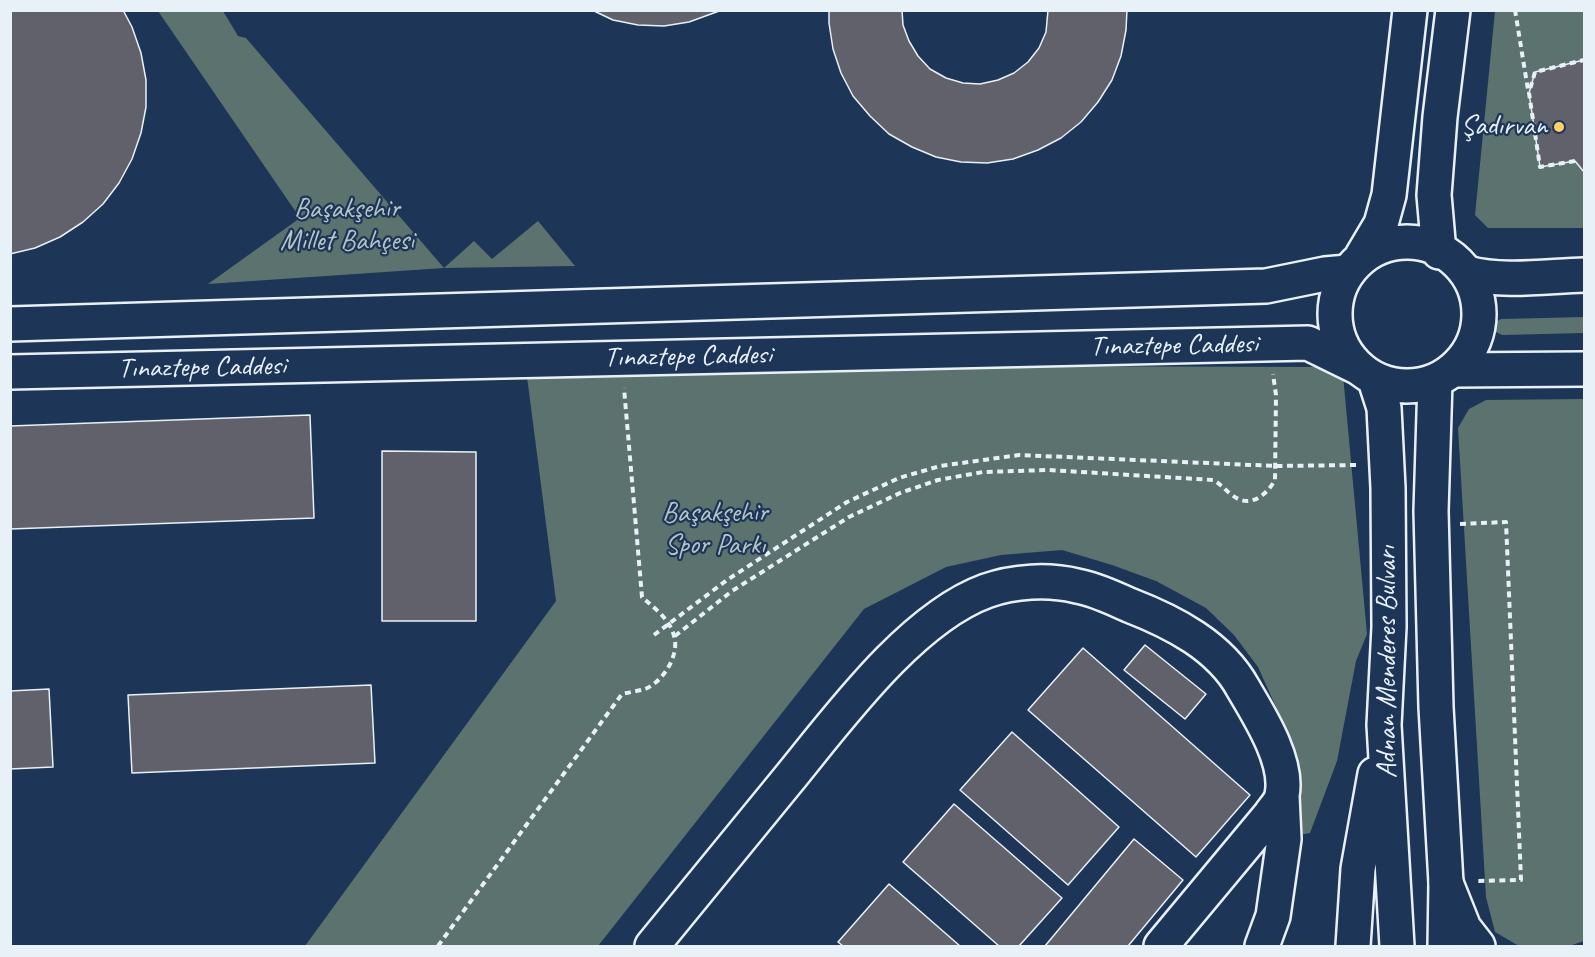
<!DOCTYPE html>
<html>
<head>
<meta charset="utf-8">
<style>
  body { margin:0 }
  #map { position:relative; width:1595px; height:957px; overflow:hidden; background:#1d3557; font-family:Caveat,sans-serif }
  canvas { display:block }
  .frame { position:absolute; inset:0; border:12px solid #e8f1f8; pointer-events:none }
</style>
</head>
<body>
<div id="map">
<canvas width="1595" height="957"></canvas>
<div class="frame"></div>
</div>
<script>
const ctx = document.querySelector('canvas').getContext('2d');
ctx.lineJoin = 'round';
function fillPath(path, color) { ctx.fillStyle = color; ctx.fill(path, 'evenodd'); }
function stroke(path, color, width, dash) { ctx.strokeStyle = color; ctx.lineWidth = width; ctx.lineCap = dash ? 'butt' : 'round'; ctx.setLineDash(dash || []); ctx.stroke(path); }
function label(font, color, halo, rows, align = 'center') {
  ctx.font = font + ' Caveat,sans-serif'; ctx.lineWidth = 4.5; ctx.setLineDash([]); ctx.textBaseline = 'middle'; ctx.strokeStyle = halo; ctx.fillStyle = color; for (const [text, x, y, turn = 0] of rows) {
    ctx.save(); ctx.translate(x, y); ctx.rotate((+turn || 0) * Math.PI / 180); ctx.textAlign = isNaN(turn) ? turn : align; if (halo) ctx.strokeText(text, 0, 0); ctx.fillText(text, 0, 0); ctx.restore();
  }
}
fillPath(new Path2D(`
  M158,11H223L238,36L246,38L444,268L474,241L492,259L538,221L575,266L444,268L208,284L300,218Z
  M1495,11H1584V228H1488L1475,215Z
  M1584,317V333L1502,335L1492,330V324L1501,319Z
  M602,365L1333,367L1343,375L1367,634L1356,661L1337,761L1310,833L1299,835L1296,768L1281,718L1258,667L1234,635L1206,608L1156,581L1112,565L1062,550L1001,555L946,567L864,609L598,946H305L556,601L526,369Z
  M1584,399V941L1572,945L1519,946L1495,932L1486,897L1458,428L1469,409L1486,400Z`), '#5b726e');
const building = new Path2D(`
  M10,10H123L132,27L141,53L146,80V107L141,133L132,159L119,183L103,204L83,222L60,237L35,248L10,254Z
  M592,10H722L689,22L664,26L638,25L613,20Z
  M829,10H902L903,25L909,41L918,56L930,69L946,78L963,83L980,84L998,80L1014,73L1028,62L1039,48L1046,32L1048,10H1127L1126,30L1121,56L1112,80L1098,102L1081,122L1061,138L1038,150L1013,159L987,163L961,162L936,157L912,147L889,134L870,116L853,96L841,73L833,49L829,23Z
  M1584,60V172L1575,161L1540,167L1529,93L1535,72Z
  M310,415L314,518L10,529V426Z
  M382,451L476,452V621H382Z
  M1145,645L1206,694L1185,719L1124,670Z
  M1083,648L1250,795L1196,857L1028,710Z
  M371,685L375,763L132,773L128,695Z
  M49,689L53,767L10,769V691Z
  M1012,732L1119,827L1068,885L960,790Z
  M954,804L1062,898L1019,946H999L903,862Z
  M1134,839L1183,880L1128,946H1045Z
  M889,884L960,946H843L838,942Z`);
fillPath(building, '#60616a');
stroke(building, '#e8f1f8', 1.5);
const minor = new Path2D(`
  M1467,273C1504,283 1547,276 1584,275
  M10,324L1266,286L1325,274L1348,272
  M1453,370L1584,369
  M10,372L1308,343L1359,368
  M1446,883L1464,928L1478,946
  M652,946C697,891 742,836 787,781C837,720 910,619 986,591C1014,581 1048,579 1077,586C1095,589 1113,598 1129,605C1173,622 1220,646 1243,688C1259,715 1289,762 1282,795C1281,802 1274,809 1270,815L1161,946
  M1262,946L1273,916L1284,839L1282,796`);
const major = new Path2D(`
  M1335 314a72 72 0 1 1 144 0a72 72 0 1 1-144 0Z
  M1439,252L1434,195L1440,117L1453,10
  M1362,256L1381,224L1389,195L1410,10
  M1375,380L1384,408L1388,488L1389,627L1384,725L1397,946
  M1435,381L1431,511L1436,707L1446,883L1445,946
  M1353,946L1358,869L1375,774`);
stroke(minor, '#e8f1f8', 38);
stroke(major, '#e8f1f8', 38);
stroke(new Path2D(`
  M1515,10L1528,90
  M1575,161L1540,167L1529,93L1535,72L1584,60
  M1460,524L1506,522L1521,880L1477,881
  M654,635L727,580L847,502L899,478L940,466L1019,455L1277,466L1356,465
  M675,636L732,591L849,517L900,493L938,480L983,472L1049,470L1213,480C1221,484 1225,490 1232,495C1249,509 1266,496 1275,480L1276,395L1273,374
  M438,946L622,694C630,692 638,691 645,689C663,682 680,655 674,636C670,619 654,608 642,597L624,388`), '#e8f1f8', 4, [6, 4.5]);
stroke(minor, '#1d3557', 33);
stroke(major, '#1d3557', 33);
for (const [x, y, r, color] of [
  [1559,127,6,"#ffd166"]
]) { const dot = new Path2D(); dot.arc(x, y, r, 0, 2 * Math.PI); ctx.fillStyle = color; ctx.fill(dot); stroke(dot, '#1d3557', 2); }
label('28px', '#e8f1f8', '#1d3557', [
  ["Şadırvan",1547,127]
], 'right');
label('28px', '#b7c5c8', '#1d3557', [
  ["Başakşehir",347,210],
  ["Millet Bahçesi",347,242],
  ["Başakşehir",715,514],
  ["Spor Parkı",715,546]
]);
label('28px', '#e8f1f8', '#1d3557', [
  ["Tınaztepe Caddesi",1174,346,-1],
  ["Tınaztepe Caddesi",688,357,-1],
  ["Tınaztepe Caddesi",202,368,-1],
  ["Adnan Menderes Bulvarı",1388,662,-90]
]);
</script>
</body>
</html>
